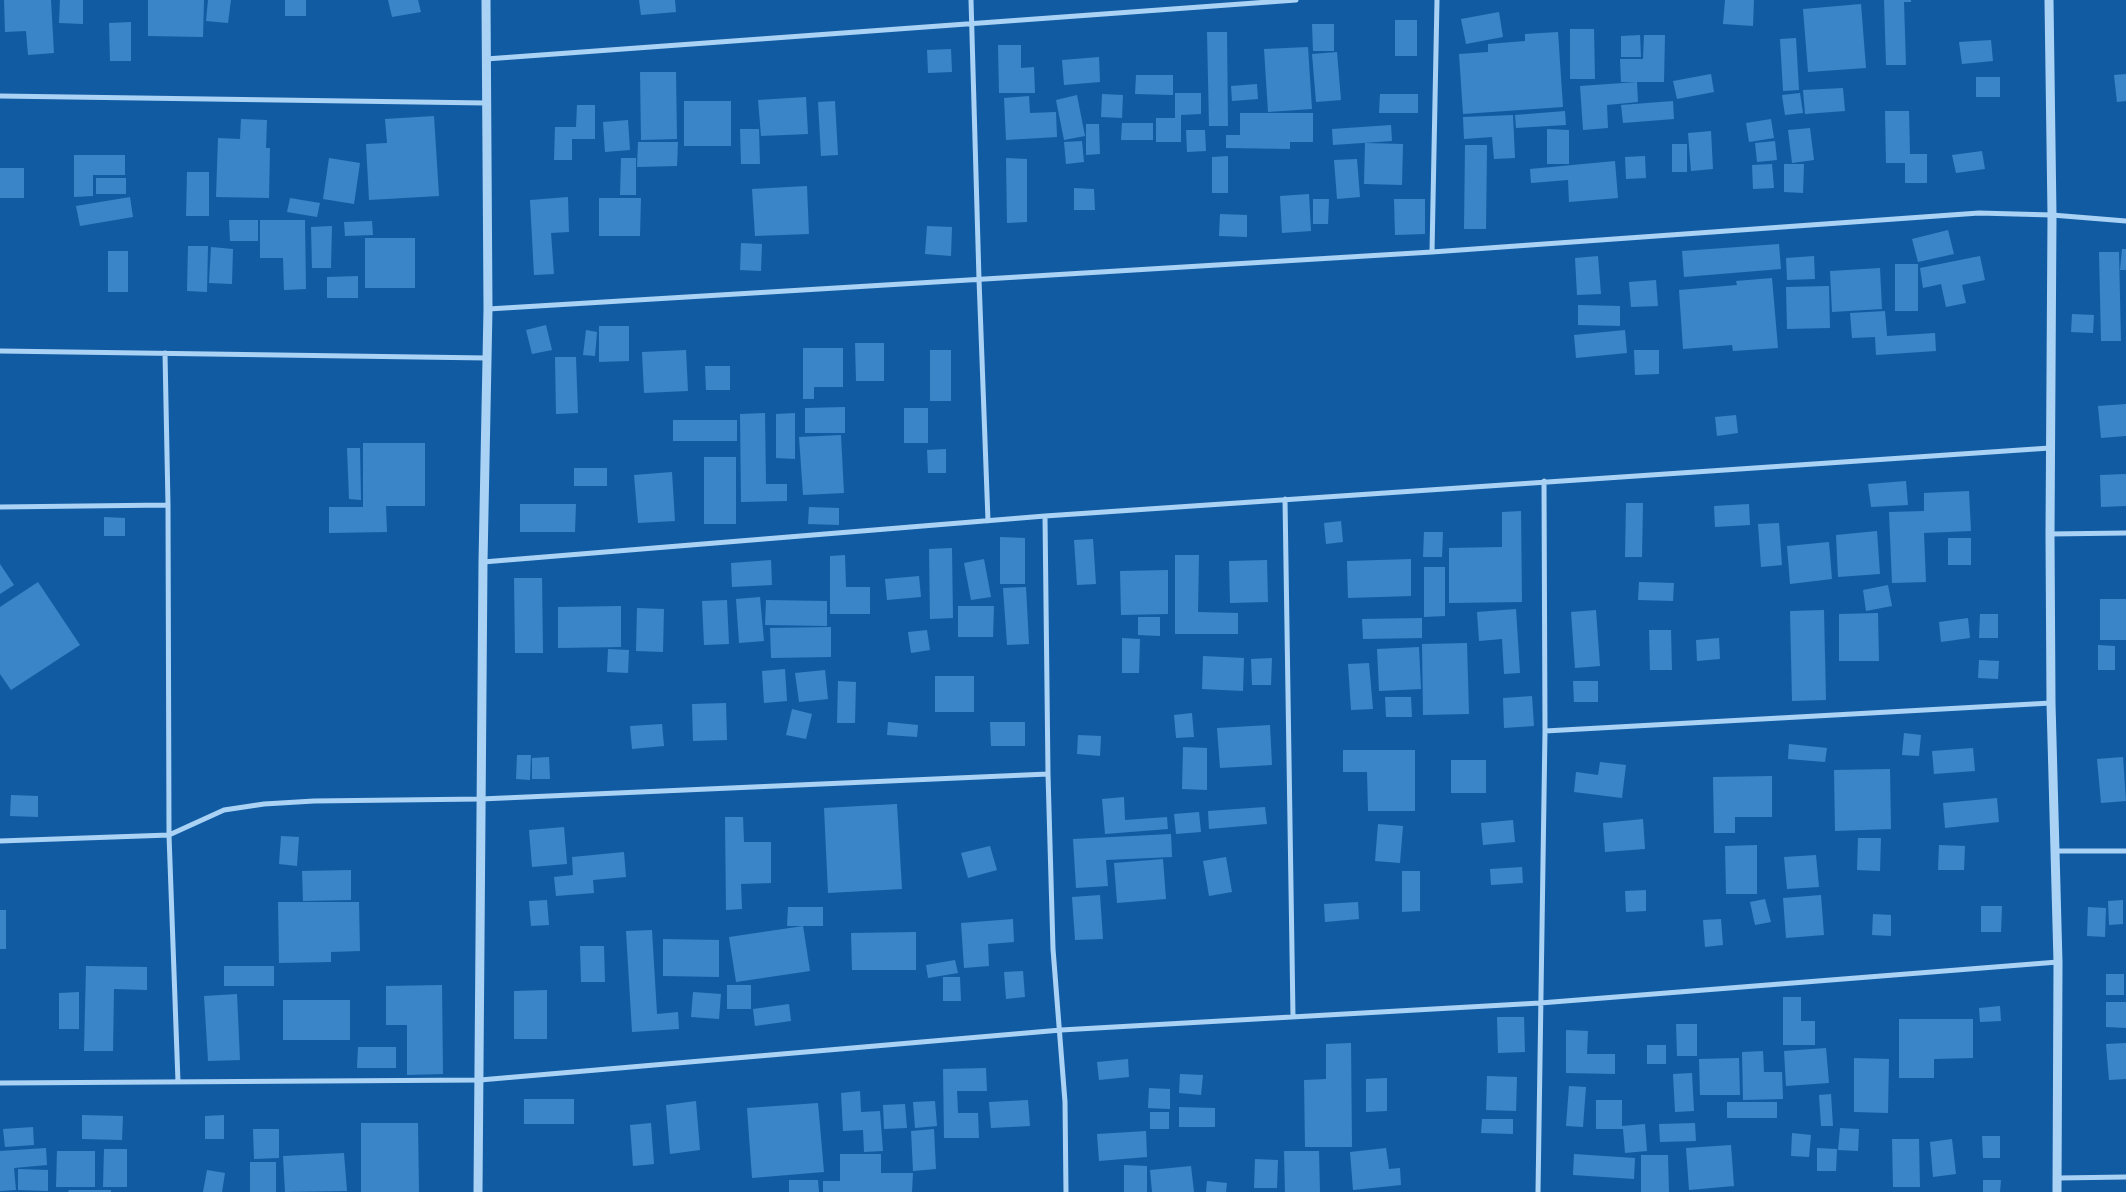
<!DOCTYPE html>
<html>
<head>
<meta charset="utf-8">
<style>
  body { margin:0 }
  canvas { display:block; background:#115ba2 }
</style>
</head>
<body>
<canvas width="2126" height="1192"></canvas>
<script>
const ctx = document.querySelector('canvas').getContext('2d');
ctx.lineJoin = 'round';
function fillPath(path, color) { ctx.fillStyle = color; ctx.fill(path, 'evenodd'); }
function stroke(path, color, width, dash) { ctx.strokeStyle = color; ctx.lineWidth = width; ctx.lineCap = dash ? 'butt' : 'round'; ctx.setLineDash(dash || []); ctx.stroke(path); }
fillPath(new Path2D(`
  M4,0H51L54,53L28,55L26,31L5,32Z
  M60,0H83V24L59,23Z
  M148,0H204L203,37L148,36Z
  M208,0H231L228,23L206,21Z
  M285,0H306V16H285Z
  M388,0H418L421,12L392,17Z
  M639,0H675L676,12L641,15Z
  M1725,0H1754L1753,26L1723,24Z
  M1884,0H1911V2H1904L1906,65H1886Z
  M1861,4L1866,68L1808,72L1803,9Z
  M1499,12L1503,37L1466,44L1461,19Z
  M1395,20H1417V56H1395Z
  M131,22V61H110L109,23Z
  M1312,24H1334V51H1313Z
  M1570,29H1594L1595,79H1570Z
  M1207,32H1227L1228,126H1209Z
  M1558,32L1563,107L1463,114L1459,54L1488,52V44L1525,41V34Z
  M1640,35L1641,57H1621V36Z
  M1644,35H1665L1664,82H1621L1620,59H1643Z
  M1796,38L1799,90L1783,91L1780,39Z
  M1991,40L1993,61L1962,64L1959,42Z
  M998,45H1021V68L1034,67L1035,93H999Z
  M1308,47L1312,109L1268,112L1264,49Z
  M951,49L952,72L928,73L927,50Z
  M1337,52L1341,100L1316,102L1312,54Z
  M1099,57L1100,82L1064,85L1062,60Z
  M640,72H676L677,139L641,140Z
  M1711,74L1714,92L1677,99L1673,81Z
  M2126,74V101L2117,102L2114,75Z
  M1136,75H1173V95L1135,94Z
  M1976,77H2000V97H1976Z
  M1637,82L1638,102L1607,105L1608,128L1583,130L1580,86Z
  M1257,84L1258,99L1232,101L1231,86Z
  M1843,88L1845,111L1805,114L1803,90Z
  M1175,93H1201V114L1181,115V142H1156V118H1175Z
  M1800,93L1803,113L1785,115L1782,95Z
  M1102,94L1123,95L1122,118L1101,117Z
  M1380,94H1418V113H1379Z
  M1077,95L1085,136L1064,140L1056,100Z
  M1029,96L1030,113L1056,112L1057,137L1006,140L1004,98Z
  M806,97L808,134L761,136L758,100Z
  M684,101H731V146H684Z
  M835,101L838,155L821,156L818,102Z
  M1673,101L1674,119L1623,123L1621,105Z
  M577,105H595V139H572V160H554L555,127H576Z
  M1565,111L1566,125L1516,128L1515,115Z
  M1885,111H1909L1910,154H1927V183H1905V163H1886Z
  M1240,113H1313V142H1290V149L1226,148V135H1240Z
  M1513,115L1515,158L1494,159L1492,137L1464,139L1463,117Z
  M434,116L439,196L369,200L366,144L387,143L385,119Z
  M241,119L267,120L266,148H270L269,198L216,197L218,138L240,139Z
  M1771,119L1774,138L1749,142L1746,123Z
  M628,120L630,150L605,152L603,122Z
  M1122,123H1153V140H1121Z
  M1086,124H1099L1100,154L1086,155Z
  M1391,125L1392,141L1333,145L1332,129Z
  M1810,128L1814,160L1792,163L1788,130Z
  M740,129H759L760,164H741Z
  M1547,129L1569,130V164H1547Z
  M1186,130H1205L1206,151L1187,152Z
  M1711,131L1713,169L1691,171L1688,133Z
  M1082,141L1084,162L1066,164L1064,142Z
  M1775,141L1777,160L1757,162L1755,143Z
  M638,142H678L677,166L637,167Z
  M1365,143L1403,144L1402,185L1364,184Z
  M1672,144H1687V172H1672Z
  M1465,145H1487L1486,229H1464Z
  M1982,151L1985,169L1956,173L1952,155Z
  M74,155H125V175H93V196L74,197Z
  M1228,156V193H1212V157Z
  M1645,156L1646,178L1626,179L1625,157Z
  M329,158L360,163L354,204L323,199Z
  M621,158H636V195H620Z
  M1006,158L1027,159V222L1007,223Z
  M1357,159L1360,197L1337,199L1334,160Z
  M1615,161L1618,198L1569,202L1568,180L1531,183L1530,169Z
  M1772,164L1774,188L1753,189L1752,165Z
  M1784,164H1804L1803,193L1784,192Z
  M0,168H24V198H0Z
  M187,172H209V216H186Z
  M96,178H126V194H96Z
  M807,186L809,234L755,236L752,189Z
  M1074,188L1094,189L1095,210H1074Z
  M1309,194L1311,231L1282,233L1280,196Z
  M130,197L133,217L80,226L76,206Z
  M568,197L569,232L551,233L554,274L534,275L530,200Z
  M290,198L320,203L317,217L287,212Z
  M599,198H641L640,236H599Z
  M1313,199H1329L1328,224H1313Z
  M1394,199H1425V234L1395,235Z
  M1220,214L1247,215V237L1219,236Z
  M229,220H258V241H230Z
  M260,220H305L306,289L284,290L283,258H260Z
  M372,221L373,235L345,236L344,222Z
  M332,226L331,268H312L311,227Z
  M927,226L952,227L951,256L925,254Z
  M1948,230L1954,254L1918,262L1912,239Z
  M365,238H415V288H365Z
  M741,243L762,244L761,271L740,270Z
  M1779,244L1781,269L1684,277L1682,251Z
  M188,246H208L207,292L187,291Z
  M211,247L233,249L232,284L209,283Z
  M2122,249H2126V270H2120Z
  M108,251H128V292H108Z
  M2099,252H2119L2121,341H2101Z
  M1598,256L1601,294L1577,295L1575,258Z
  M1814,256L1815,279L1787,280L1786,258Z
  M1980,256L1985,280L1962,285L1966,303L1946,307L1941,284L1923,288L1920,268Z
  M1895,264H1918V311H1895Z
  M1880,268L1882,309L1832,312L1830,271Z
  M358,276V298H327V277Z
  M1772,278L1778,348L1733,351L1732,345L1683,349L1679,290L1737,285L1736,281Z
  M1656,280L1658,306L1631,307L1629,282Z
  M1829,286L1830,328L1787,329L1786,287Z
  M1578,305L1620,306V326L1578,325Z
  M1885,311L1887,336L1935,333L1936,351L1876,355L1875,337L1852,338L1850,313Z
  M2072,314L2094,315L2093,333L2071,332Z
  M546,325L552,350L532,354L526,330Z
  M599,326H629V361L599,362Z
  M586,330L597,332L595,356L583,355Z
  M1625,330L1627,353L1576,358L1574,335Z
  M855,343H884V381H856Z
  M803,348H843V387H814V399H803Z
  M686,350L688,391L644,393L642,352Z
  M930,350H951V401H930Z
  M1634,350H1659V374L1635,375Z
  M555,357H576L578,413L556,414Z
  M705,366H730V390H706Z
  M2126,404V436L2101,438L2098,406Z
  M845,407V433H805V408Z
  M904,408H928V443H904Z
  M765,413L766,484H787V501L741,502L740,414Z
  M795,413V459L776,458V414Z
  M1736,415L1738,433L1717,436L1715,417Z
  M673,420H737V441H673Z
  M841,435L844,493L803,495L799,437Z
  M363,443H425V506H386L387,532L329,533V507H363Z
  M347,448H360L361,500L349,499Z
  M946,449V473H928L927,450Z
  M704,457H736V524H704Z
  M574,468H607V486H574Z
  M672,472L675,521L638,523L634,475Z
  M2126,474V506L2101,507L2100,475Z
  M1906,481L1908,505L1871,507L1868,484Z
  M1969,491L1971,531L1924,533L1926,582L1892,583L1889,512L1924,511V493Z
  M1626,503H1643L1642,557H1625Z
  M520,504H576L575,532H520Z
  M1749,504L1750,525L1715,527L1714,506Z
  M809,507L839,508V525L808,524Z
  M1521,511L1522,602L1449,603V548L1502,547V512Z
  M104,517L125,518V536H104Z
  M1341,521L1343,542L1326,544L1324,523Z
  M1779,523L1782,565L1761,567L1758,524Z
  M1877,531L1880,574L1838,577L1836,535Z
  M1424,532H1443L1442,557H1423Z
  M1000,537L1025,538V584H1000Z
  M1948,538H1971V565H1948Z
  M1093,539L1096,584L1077,585L1074,540Z
  M1829,542L1832,579L1790,584L1787,546Z
  M952,548L953,618L930,619L929,549Z
  M845,555L846,587H870V614H830V556Z
  M1175,555H1199L1198,612L1238,613V634H1175Z
  M984,559L991,597L971,600L964,563Z
  M1411,559V596L1348,598L1347,561Z
  M771,560L772,585L732,587L731,563Z
  M1267,560L1268,602L1230,603L1229,561Z
  M0,564L14,585L0,594Z
  M1424,567H1445V616L1424,617Z
  M1168,570V614L1121,615L1120,571Z
  M919,576L921,597L887,600L885,579Z
  M514,578H542L543,653H515Z
  M38,582L80,645L11,690L0,674V607Z
  M1639,582L1674,583L1673,601L1638,600Z
  M1888,585L1892,606L1866,611L1863,590Z
  M1026,587L1029,644L1007,645L1003,588Z
  M760,597L764,641L739,643L736,599Z
  M2100,599H2126V640H2100Z
  M727,600L729,644L704,645L702,601Z
  M766,600L827,601V626L765,625Z
  M621,606V647L558,648V607Z
  M958,606H994L993,637H958Z
  M637,608L664,609L663,652L636,651Z
  M1516,609L1520,673L1504,674L1502,639L1479,641L1477,612Z
  M1596,610L1600,666L1575,668L1571,612Z
  M1824,610L1826,700L1792,701L1790,611Z
  M1878,613L1879,661H1839V614Z
  M1980,614H1998V638H1979Z
  M1138,617H1160V636L1138,635Z
  M1422,618V638L1363,639L1362,619Z
  M1968,618L1970,638L1941,642L1939,622Z
  M831,627V657L771,658L770,628Z
  M927,630L930,650L911,653L908,632Z
  M1649,630H1671L1672,670H1650Z
  M1122,638L1140,639L1139,673H1122Z
  M1719,638L1720,659L1697,661L1696,640Z
  M1467,643L1469,714L1423,715L1422,644Z
  M2098,645L2115,646V670H2098Z
  M1419,647L1421,689L1379,691L1377,649Z
  M608,649L629,650L628,673L607,672Z
  M1203,656L1244,658L1243,691L1202,689Z
  M1272,658L1271,685H1252L1251,659Z
  M1979,660L1999,661L1998,679L1978,678Z
  M1369,663L1373,709L1351,710L1348,664Z
  M785,669L787,701L764,703L762,671Z
  M825,670L828,699L799,702L795,673Z
  M935,676H974V712H935Z
  M838,681L856,682L855,723H837Z
  M1573,681H1598V702H1574Z
  M1532,696L1534,726L1504,728L1503,698Z
  M1385,697H1411L1412,717H1386Z
  M726,703L727,740L693,741L692,704Z
  M792,709L812,714L806,739L786,735Z
  M1192,713L1194,737L1176,738L1174,715Z
  M888,722L918,725L917,737L887,735Z
  M990,722H1025V746H991Z
  M662,724L664,746L632,749L630,726Z
  M1270,725L1272,765L1220,768L1217,728Z
  M1904,733L1921,735L1919,756L1902,755Z
  M1078,735L1101,736L1100,756L1077,754Z
  M1789,744L1827,748L1825,762L1788,759Z
  M1183,747L1207,748V790L1182,789Z
  M1973,748L1975,771L1934,774L1932,751Z
  M1343,750H1415V811H1368L1367,772H1343Z
  M517,755H531L530,780L516,779Z
  M549,757L550,779H532V758Z
  M2123,757L2126,801L2101,803L2097,759Z
  M1451,760H1486V793H1451Z
  M1600,762L1626,765L1622,798L1574,792L1576,772L1598,775Z
  M1890,769L1891,829L1835,831L1834,770Z
  M1772,776V817H1735V833H1714L1713,777Z
  M11,795L38,796V817L10,816Z
  M1124,797L1125,820L1167,817L1168,829L1105,834L1102,799Z
  M1997,798L1999,822L1945,828L1943,803Z
  M897,804L902,889L828,893L824,808Z
  M1265,807L1267,824L1209,829L1208,811Z
  M1199,812L1201,832L1176,834L1174,814Z
  M725,817H743L744,842H771V883L741,884L742,909L726,910Z
  M1643,819L1645,849L1605,852L1603,823Z
  M1513,820L1515,842L1483,845L1481,823Z
  M1378,824L1403,826L1400,863L1375,861Z
  M564,827L567,864L532,867L529,830Z
  M1171,834L1172,857L1106,860L1108,886L1076,888L1073,839Z
  M281,836L299,837L297,866L279,864Z
  M1858,838H1881L1880,871L1857,870Z
  M1757,845V894H1726L1725,846Z
  M1939,845L1965,846L1964,870H1938Z
  M990,846L997,870L968,878L961,853Z
  M624,852L626,877L593,880L594,893L556,896L554,877L573,875L572,857Z
  M1816,855L1819,887L1787,889L1784,857Z
  M1226,857L1232,892L1209,896L1203,861Z
  M1163,859L1166,899L1117,903L1114,863Z
  M1522,867L1523,883L1491,885L1490,869Z
  M351,870V900L303,901L302,871Z
  M1402,871H1420V911L1402,912Z
  M1646,890V911L1626,912L1625,891Z
  M1100,895L1103,939L1075,940L1072,897Z
  M1821,895L1824,935L1786,938L1783,898Z
  M1765,899L1771,922L1755,925L1750,902Z
  M547,900L549,925L531,926L529,901Z
  M2123,900V924L2109,925L2108,901Z
  M278,902H359L360,951L331,952V962L279,963Z
  M1358,902L1359,919L1325,922L1324,904Z
  M1981,906H2002L2001,932H1981Z
  M788,907H823V926H787Z
  M2088,907L2106,908L2105,937L2087,936Z
  M0,910H6V949H0Z
  M1873,914L1891,915V936L1872,935Z
  M1013,919L1014,942L988,944L989,966L964,968L961,923Z
  M1721,919L1723,945L1705,947L1703,920Z
  M803,926L810,971L736,982L729,937Z
  M652,930L657,1014L678,1012L679,1029L632,1032L626,931Z
  M916,932V970H852L851,933Z
  M663,939L719,940V977L663,976Z
  M580,946H604L605,982H581Z
  M955,960L958,973L928,978L926,965Z
  M86,966L147,967V990L114,989L113,1051H84Z
  M224,966H274V986H224Z
  M1023,971L1025,997L1006,999L1004,972Z
  M2106,974H2124V995H2106Z
  M943,977H960L961,1001H943Z
  M442,985L443,1074L407,1075V1025H386V986Z
  M727,985H751V1009H727Z
  M547,990V1039H514V991Z
  M79,992V1029H59V993Z
  M693,992L721,994L719,1019L691,1017Z
  M237,994L240,1060L208,1061L204,996Z
  M1783,997H1801V1021H1815V1045H1783Z
  M283,1000H350V1040H283Z
  M2106,1002H2126V1028L2106,1027Z
  M789,1004L791,1021L755,1026L753,1009Z
  M2000,1006L2001,1021L1980,1022L1979,1008Z
  M1497,1017H1524L1525,1052L1498,1053Z
  M1899,1019H1973V1058L1934,1059V1078H1899Z
  M1676,1024H1697V1056H1677Z
  M1566,1030L1588,1031L1587,1054H1615V1074L1566,1073Z
  M1351,1043L1352,1147H1305L1304,1080L1326,1079V1044Z
  M2126,1043V1079L2109,1080L2106,1044Z
  M1647,1045H1666V1064H1647Z
  M358,1047H396V1068H357Z
  M1826,1048L1829,1083L1786,1086L1784,1051Z
  M1763,1051L1764,1072H1782L1783,1099L1743,1100L1742,1052Z
  M1739,1058L1740,1095H1700L1699,1059Z
  M1854,1058L1889,1059L1888,1113L1854,1112Z
  M1128,1059L1129,1077L1099,1080L1097,1062Z
  M986,1068L987,1091H957L958,1113H978L979,1138H944L943,1069Z
  M1692,1073L1694,1111L1675,1112L1673,1074Z
  M1180,1074L1203,1075L1201,1095L1179,1093Z
  M1487,1076L1517,1077L1516,1111L1486,1110Z
  M1387,1078V1111L1366,1112V1079Z
  M1569,1086L1586,1087L1583,1127L1566,1126Z
  M1149,1088L1170,1089V1109L1148,1108Z
  M860,1091L861,1112L880,1111L883,1151L864,1152L863,1130L843,1131L841,1093Z
  M1831,1094L1833,1126H1821L1819,1095Z
  M524,1099H574V1124H524Z
  M1028,1100L1030,1126L991,1128L989,1102Z
  M1596,1100H1622V1126L1645,1124L1647,1151L1625,1153L1623,1129H1596Z
  M696,1101L700,1150L670,1154L666,1105Z
  M935,1101L937,1126L915,1128L913,1102Z
  M1727,1102H1777V1118H1727Z
  M818,1103L824,1172L752,1178L747,1108Z
  M905,1104L907,1128L884,1129L883,1105Z
  M1179,1107L1215,1108V1127H1179Z
  M1150,1112H1169V1129H1150Z
  M82,1115L123,1116L122,1140L82,1139Z
  M224,1115V1139H205V1116Z
  M1482,1119H1513V1134L1481,1133Z
  M361,1123H418L419,1192H361Z
  M651,1123L654,1164L633,1166L630,1125Z
  M1695,1123L1696,1141L1660,1142L1659,1124Z
  M33,1127L34,1145L5,1147L3,1129Z
  M1840,1128L1859,1129L1858,1151L1838,1150Z
  M253,1129H279V1158L254,1159Z
  M934,1129L936,1169L913,1171L911,1131Z
  M1146,1131L1147,1157L1099,1161L1097,1134Z
  M1792,1133L1811,1135L1809,1157L1791,1156Z
  M1982,1136H2000V1158H1983Z
  M1892,1139H1919L1920,1187H1893Z
  M1952,1139L1956,1174L1933,1177L1930,1142Z
  M1731,1145L1734,1186L1689,1190L1686,1148Z
  M46,1148L47,1165L14,1168L16,1190L0,1191V1151Z
  M1386,1148L1389,1169L1400,1168L1401,1185L1353,1190L1350,1152Z
  M1817,1148L1837,1149L1836,1171H1817Z
  M104,1149H127V1187H103Z
  M57,1151H95V1187H56Z
  M1284,1151H1319L1320,1192H1285Z
  M344,1153L347,1191L285,1192L283,1156Z
  M840,1154H881V1173H913L912,1192H823V1181H840Z
  M1574,1154L1635,1158L1634,1179L1573,1175Z
  M1641,1155H1668L1669,1192H1641Z
  M1255,1159L1278,1160L1277,1188H1254Z
  M250,1162H276V1192H250Z
  M1124,1165L1147,1166V1192H1124Z
  M1191,1166L1194,1192H1152L1150,1170Z
  M18,1169L48,1170V1191L18,1190Z
  M207,1170L225,1173L222,1192H203Z
  M789,1180H818L819,1192H789Z
  M1983,1180H2001L2000,1192H1983Z
  M1207,1181L1227,1183L1226,1192H1206Z
  M69,1190H111V1192H68Z`), '#3a84c8');
stroke(new Path2D(`
  M971,0L979,279L988,521
  M486,59L1296,0
  M0,96L486,103
  M1432,252L1437,0
  M488,309L1432,252L1979,213L2052,215L2126,221
  M0,351L487,358
  M165,353L168,505L169,835L178,1082
  M1285,499L1293,1017
  M0,507L168,505
  M1045,516L1048,774L1053,949L1065,1102L1066,1192
  M2050,534L2126,533
  M483,562L1045,516L2050,448
  M1545,731L2051,703
  M0,841L169,835L224,810L264,804L314,801L481,799L1048,774
  M2055,851H2126
  M0,1083L480,1080L1061,1030L1540,1003L2058,962
  M2058,1178L2126,1177
  M1538,1192L1545,731L1544,481`), '#aad2f5', 5);
stroke(new Path2D(`
  M2049,0L2052,215L2050,534L2051,703L2058,962L2057,1192
  M478,1192L483,562L488,309L486,0`), '#aad2f5', 9);
</script>
</body>
</html>
